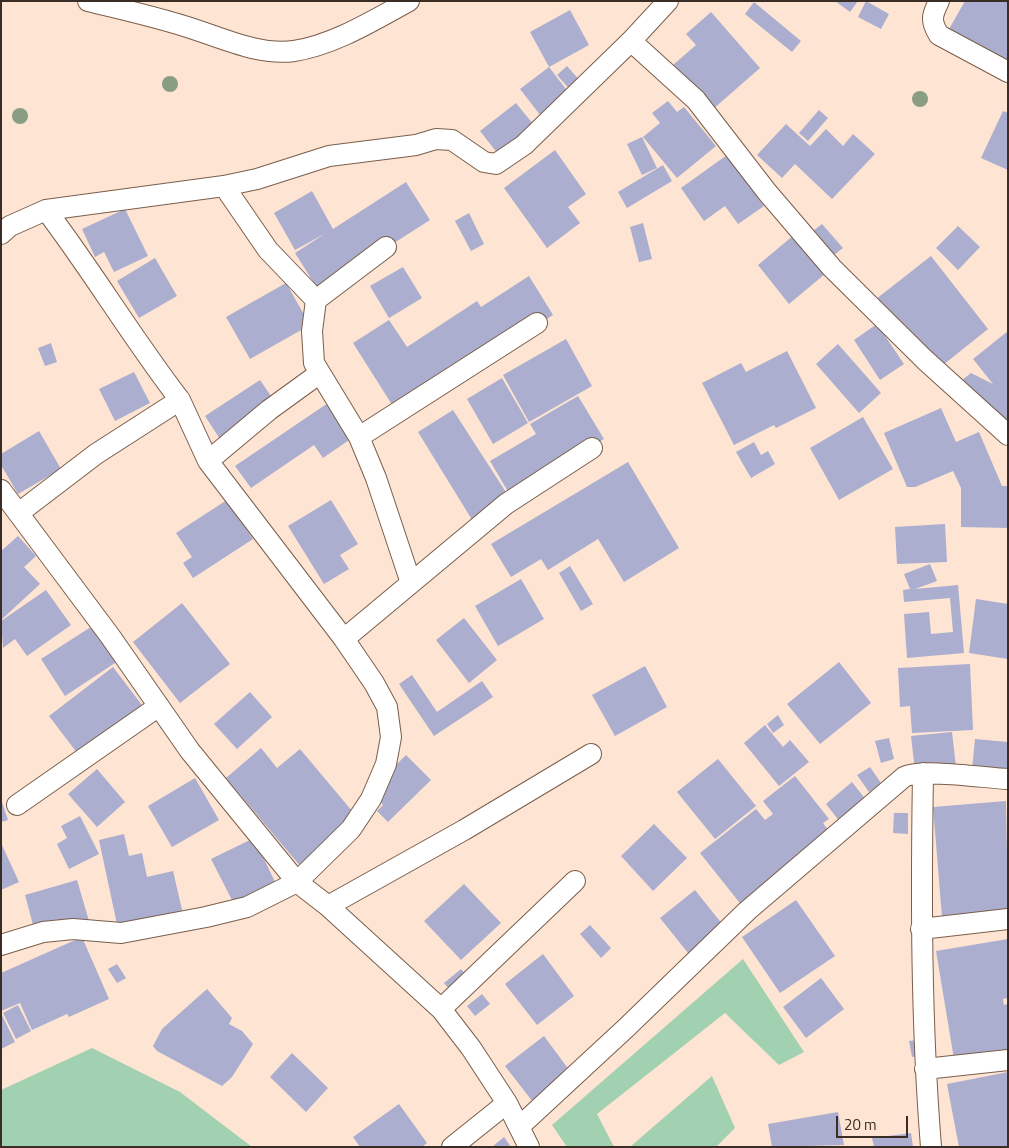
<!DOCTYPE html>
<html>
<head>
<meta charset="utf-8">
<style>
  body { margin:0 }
  #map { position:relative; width:1009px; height:1148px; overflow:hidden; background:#fee4d2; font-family:"Titillium Web",sans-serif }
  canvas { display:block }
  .frame { position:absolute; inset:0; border:2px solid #3a2d25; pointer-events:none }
  .scale { position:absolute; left:836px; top:1116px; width:72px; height:22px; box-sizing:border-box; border:2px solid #3a2d25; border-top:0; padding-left:6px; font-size:15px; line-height:18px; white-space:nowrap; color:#3a2d25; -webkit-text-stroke:4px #fee4d2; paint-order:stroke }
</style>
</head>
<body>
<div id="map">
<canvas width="1009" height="1148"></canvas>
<div class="frame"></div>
<div class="scale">20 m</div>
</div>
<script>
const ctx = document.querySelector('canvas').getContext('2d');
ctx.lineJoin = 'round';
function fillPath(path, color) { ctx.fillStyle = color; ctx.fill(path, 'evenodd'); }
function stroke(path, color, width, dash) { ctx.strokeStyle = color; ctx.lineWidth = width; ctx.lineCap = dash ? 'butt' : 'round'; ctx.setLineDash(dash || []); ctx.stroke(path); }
fillPath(new Path2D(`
  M743,959L804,1052L779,1065L725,1013L597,1114L614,1147H567L552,1125Z
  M92,1048L180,1092L252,1147H1V1090Z
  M712,1076L735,1128L716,1147H630Z`), '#a1d1b0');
fillPath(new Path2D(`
  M835,1H858L850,12Z
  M866,1L889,14L881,29L858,17Z
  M965,1H1008V65L949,29Z
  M754,2L801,41L792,52L745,14Z
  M570,10L589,45L549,67L530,32Z
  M711,12L760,68L712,110L673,65L696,45L686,34Z
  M567,66L589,91L579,100L557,75Z
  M549,67L579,106L551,129L520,89Z
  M668,101L677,112L684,107L716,146L677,178L643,137L660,123L652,113Z
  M516,103L542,135L506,164L480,131Z
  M819,110L828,118L808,141L799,133Z
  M1003,111L1008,113V170L981,158Z
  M786,124L810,146L826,129L843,146L853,134L875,154L832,199L795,164L782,178L757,155Z
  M642,137L657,168L642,175L627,144Z
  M555,150L586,194L568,207L580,223L547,248L504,188Z
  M727,155L764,206L738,224L725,206L704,221L681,188Z
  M663,165L672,181L627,208L618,192Z
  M406,182L430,220L319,291L295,253L326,233L295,250L274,213L312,191L333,229Z
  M125,209L148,256L114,272L104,252L95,257L82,229Z
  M469,213L484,244L471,251L455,221Z
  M643,223L652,259L639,262L630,227Z
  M822,224L843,248L834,255L813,231Z
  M958,226L980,247L958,270L936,248Z
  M794,235L825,274L789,304L758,265Z
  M931,256L988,329L933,373L871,303Z
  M155,258L177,296L139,318L117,281Z
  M403,267L422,298L389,318L370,286Z
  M529,276L553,315L434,391L396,411L353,343L389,320L407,347L477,301L481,307Z
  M286,283L310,325L250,359L226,317Z
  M877,324L904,364L880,380L854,340Z
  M1008,331V438L962,380L971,373L993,384L973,359Z
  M566,339L592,386L529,422L503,375Z
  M51,343L57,362L45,366L38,348Z
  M838,344L881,393L859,413L816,364Z
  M787,351L816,408L776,428L774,425L734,445L702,383L741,363L746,372Z
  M134,372L150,403L115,421L99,389Z
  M502,378L528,423L493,444L467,399Z
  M260,380L277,405L246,426L253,437L229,453L205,416Z
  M578,396L604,439L510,495L490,461L536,434L530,424Z
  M328,403L352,438L323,458L314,445L251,488L235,466Z
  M941,408L956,442L979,432L1002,486H1008V528L961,527V488L953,471L915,487H907L884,433Z
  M453,410L511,500L474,523L418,432Z
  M863,417L893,469L839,500L810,448Z
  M39,431L61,469L18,494L1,465V454Z
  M754,442L761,455L768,451L775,464L751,478L736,452Z
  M628,462L679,548L624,582L598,539L548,570L541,559L511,577L491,544Z
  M227,500L253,539L193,578L183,563L192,557L176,533Z
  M331,500L358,544L340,555L349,569L324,584L288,526Z
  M945,524L947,562L897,564L895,527Z
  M18,536L36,556L24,567L40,584L1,620V551Z
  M930,564L937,581L915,589L958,585L964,653L907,658L904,614L929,612L931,634L953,632L950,598L904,602L903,590L910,589L904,574Z
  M570,566L593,604L581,611L559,573Z
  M521,579L544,619L498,646L475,606Z
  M46,590L71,625L27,656L15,639L3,648L1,621Z
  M976,599L1008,604V659L969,653Z
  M182,603L230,664L180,703L133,642Z
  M464,618L497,660L469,683L436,640Z
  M94,625L118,661L65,696L41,659Z
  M839,662L871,703L820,744L787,704Z
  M970,664L973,730L912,733L910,706L900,707L898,668Z
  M645,666L667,707L615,736L592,695Z
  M113,667L145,709L81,758L49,716Z
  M412,675L437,712L482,681L493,697L434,736L399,684Z
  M250,692L272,717L237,749L214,724Z
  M778,715L784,725L773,733L767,724Z
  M765,725L783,747L790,740L809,762L779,786L744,743Z
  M952,732L956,767L915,771L911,736Z
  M889,738L894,759L881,763L875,741Z
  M975,739L1008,742V772L972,769Z
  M261,748L277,768L300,749L363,824L306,873L226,778Z
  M406,755L431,780L388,822L377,811L383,805L370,791Z
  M718,759L756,806L715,839L677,792Z
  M870,767L881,783L869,792L857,775Z
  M97,769L125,802L97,827L68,794Z
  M795,776L829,819L823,823L836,841L747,912L700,853L756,809L765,820L773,814L763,801Z
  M195,778L219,820L172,847L148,806Z
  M852,782L874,810L848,832L826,804Z
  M1,799L8,820L1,822Z
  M1006,801L1008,912L942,917L933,807Z
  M894,813H908V834L893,833Z
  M80,816L99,854L69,869L57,844L67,838L61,826Z
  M654,824L687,858L653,891L621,856Z
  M124,834L129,856L142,853L147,877L173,871L183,914L118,929L99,840Z
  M254,838L276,884L234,904L211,859Z
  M1,843L19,882L1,890Z
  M77,880L89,921L36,936L25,895Z
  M464,884L501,923L461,960L424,921Z
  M695,890L731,935L696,963L660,918Z
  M796,900L835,956L780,993L742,937Z
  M590,925L611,948L601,958L580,934Z
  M82,937L109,999L69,1017L67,1014L32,1030L20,1003L1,1011V973Z
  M1008,939V998L1003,999L1004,1005L1008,1004V1051L954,1059L936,951Z
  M543,954L574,996L537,1025L505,984Z
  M117,964L126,978L117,983L108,969Z
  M461,969L475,985L457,999L444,983Z
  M821,978L844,1009L806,1038L783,1007Z
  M207,989L232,1018L229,1024L242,1031L253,1044L232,1077L222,1086L157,1051L153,1046L162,1029Z
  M482,994L490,1004L475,1016L467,1006Z
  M18,1005L31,1031L16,1039L3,1013Z
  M1,1013L15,1042L1,1049Z
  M544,1036L578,1082L540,1111L505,1066Z
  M924,1039L927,1054L912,1057L909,1041Z
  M292,1053L328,1088L306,1112L270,1077Z
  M1008,1072V1147H959L947,1084Z
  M399,1104L427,1143L422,1147H360L353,1137Z
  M838,1112L844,1145L772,1147L768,1124Z
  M911,1133L913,1147H874L872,1138Z
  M504,1137L511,1147H492Z`), '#abaecf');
const minor = new Path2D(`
  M88,1C120,9 152,16 184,26C218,36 257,56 294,51C334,45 374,20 409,1
  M939,1C932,15 930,21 939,35L1008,72
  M631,41L696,100L767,192L832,268L925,360L1008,435
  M224,186L268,250L316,300
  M46,210C93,272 133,339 180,400
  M1,234L10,226L46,210L224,186L257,179L329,156L416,145L436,139L452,140L484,162L496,164L524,145L631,41L668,1
  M386,247L316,300L312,331L314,363L359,437L376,478L411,583
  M359,437L537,323
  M208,461L269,410L320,373
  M1,490L110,636L190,751L297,882L328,906L441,1009L471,1048L507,1103L529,1147
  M344,639L506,504L592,448
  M923,773C921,898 921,1022 931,1147
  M17,805L159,706
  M328,906L464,830L591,754
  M921,929L1008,919
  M1,945L43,932L73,929L121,933L206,917L247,907L297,882L351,829L371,799L386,764L391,737L387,707L374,683L344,639L208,461L180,400L96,454L20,512
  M441,1009L575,881
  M925,1069L1008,1060
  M519,1127L626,1028L747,911L904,777C921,768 985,778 1008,779
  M452,1147L507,1103`);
stroke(minor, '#7a5e4b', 22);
stroke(minor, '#fff', 20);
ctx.fillStyle = '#889d82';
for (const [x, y] of [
  [170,84],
  [920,99],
  [20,116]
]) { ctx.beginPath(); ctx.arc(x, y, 8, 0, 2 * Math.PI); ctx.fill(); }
</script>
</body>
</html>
